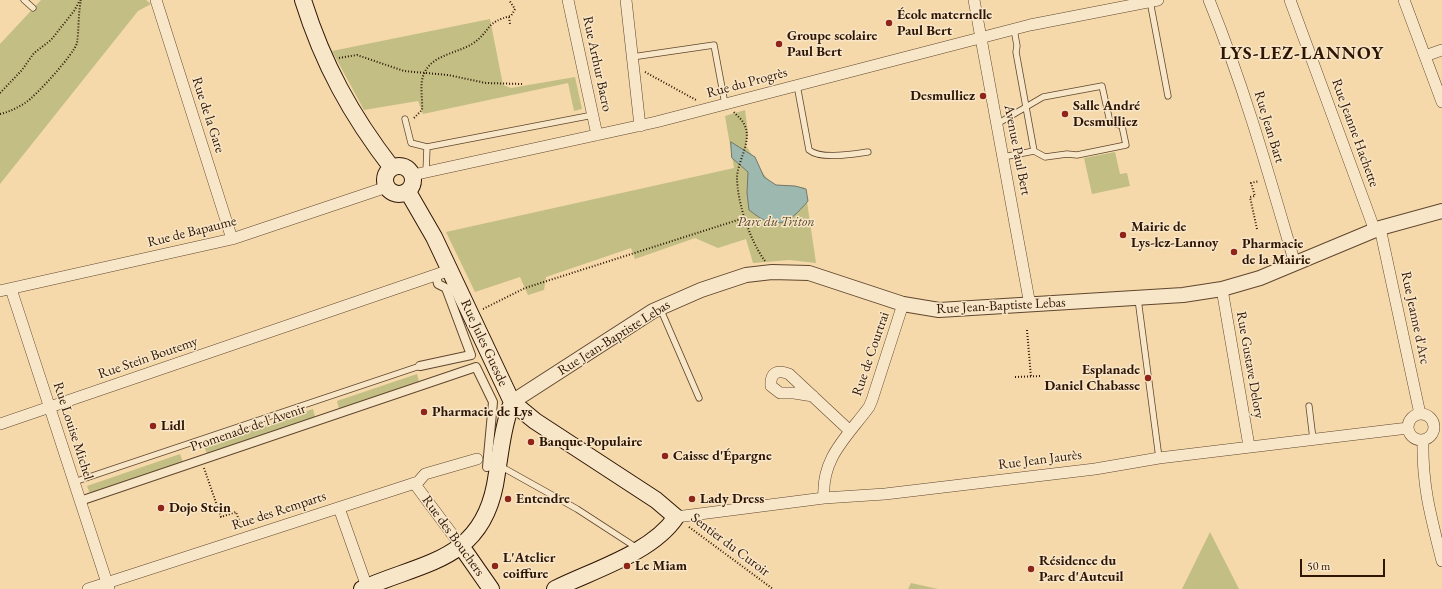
<!DOCTYPE html>
<html>
<head>
<meta charset="utf-8">
<style>
  body { margin:0 }
  #map { position:relative; width:1442px; height:589px; overflow:hidden; background:#f5d9aa; font-family:"EB Garamond",serif }
  canvas { display:block }
  .scale { position:absolute; left:1300px; top:559px; width:85px; height:18px; box-sizing:border-box; border:2px solid #2e1504; border-top:0; padding-left:5px; font-size:12px; line-height:14px; white-space:nowrap; color:#2e1504; -webkit-text-stroke:3px #f8e6c8; paint-order:stroke }
</style>
</head>
<body>
<div id="map">
<canvas width="1442" height="589"></canvas>
<div class="scale">50 m</div>
</div>
<script>
const ctx = document.querySelector('canvas').getContext('2d');
ctx.lineJoin = 'round';
function fillPath(path, color) { ctx.fillStyle = color; ctx.fill(path, 'evenodd'); }
function stroke(path, color, width, dash) { ctx.strokeStyle = color; ctx.lineWidth = width; ctx.lineCap = dash ? 'butt' : 'round'; ctx.setLineDash(dash || []); ctx.stroke(path); }
function label(font, color, halo, rows, align = 'center') {
  ctx.font = font + ' "EB Garamond",serif'; ctx.lineWidth = 3; ctx.setLineDash([]); ctx.textBaseline = 'middle'; ctx.strokeStyle = halo; ctx.fillStyle = color; for (const [text, x, y, turn = 0] of rows) {
    ctx.save(); ctx.translate(x, y); ctx.rotate((+turn || 0) * Math.PI / 180); ctx.textAlign = isNaN(turn) ? turn : align; if (halo) ctx.strokeText(text, 0, 0); ctx.fillText(text, 0, 0); ctx.restore();
  }
}
fillPath(new Path2D(`
  M41,0H146L151,4L138,11L0,184V44Z
  M490,19L503,85L511,88L575,77L582,109L574,111L568,83L423,114L418,101L364,110L332,51Z
  M745,110L748,133L746,146C754,156 765,183 777,185C787,187 795,185 805,188L816,263L789,260L753,263L746,239L718,248L695,238L635,259L631,248L546,277L544,290L528,295L520,277L475,292L446,232L734,168L725,116Z
  M1115,152L1120,174L1127,173L1130,186L1092,194L1084,158Z
  M417,374L419,382L339,409L337,401Z
  M313,409L315,417L207,454L204,446Z
  M180,454L183,462L90,494L87,486Z
  M1210,532L1239,589H1182Z
  M911,583L938,589H908Z`), '#c2be84');
const water = new Path2D(`
  M731,142L755,157L764,177L776,185L795,186L806,189L808,201C787,226 775,231 749,210L747,193L748,172L732,158Z`);
fillPath(water, '#9db9af');
stroke(water, '#71776b', 1);
const service = new Path2D(`
  M24,0L33,8
  M1150,1L1168,96
  M632,57L714,45L725,104
  M797,85L809,150C821,160 853,154 868,152
  M405,119L411,143L427,147
  M997,124L1043,97L1102,86L1110,122L1122,126L1126,145L1077,155L1067,154L1045,157L1034,151
  M1003,157L1034,151L1016,52L1017,46L1014,29
  M426,172L427,147L593,115
  M1138,299L1159,458
  M660,308L699,398
  M1309,406L1313,439
  M500,466L577,509L637,548
  M74,482L420,366`);
const pedestrian = new Path2D(`
  M420,366L471,355L446,288L438,284L436,275
  M80,501L476,367L493,402L487,467`);
const minor = new Path2D(`
  M156,0L232,239
  M568,0L597,135
  M626,0L640,126
  M974,0L1030,305
  M1209,0C1244,86 1269,175 1295,264
  M1290,0L1375,231
  M1404,0L1442,102
  M1425,56L1442,50
  M413,175L656,122L1030,25L1158,0
  M1380,228L1420,414
  M11,289L109,589
  M1222,289L1249,446
  M0,291L232,239L387,187
  M813,396L794,393H780L771,386C770,373 777,369 789,374L850,431
  M1408 427a13 13 0 1 1 26 0a13 13 0 1 1-26 0Z
  M0,424L450,270
  M1423,441C1422,486 1431,517 1442,561
  M414,483L461,546
  M824,498C821,458 847,437 869,407L872,400L903,304
  M339,508L367,587
  M676,517L824,498L885,494L1095,469L1159,458L1408,428
  M88,589L418,482L425,474L477,459`);
const tertiary = new Path2D(`
  M512,402L653,311L701,290L746,275L772,272L809,273L903,304L939,310L1183,295L1222,289L1260,278L1380,228L1442,211`);
const secondary = new Path2D(`
  M303,0C323,64 351,115 392,168
  M385 180a14 14 0 1 1 28 0a14 14 0 1 1-28 0Z
  M408,192L434,237L512,402L535,421L656,500L676,517C652,553 593,570 555,589
  M461,546L491,589
  M362,589C422,562 480,562 495,485C500,457 502,429 512,402`);
stroke(service, '#60462e', 7);
stroke(pedestrian, '#60462e', 10);
stroke(minor, '#60462e', 12);
stroke(tertiary, '#60462e', 16);
stroke(secondary, '#2e1504', 18);
stroke(new Path2D(`
  M509,17L510,24
  M339,58L357,55L404,71L448,75L486,83L522,84
  M645,72L696,100
  M0,93L22,70L34,53L51,40L74,11L80,0
  M734,112C737,116 742,119 744,124C753,140 738,160 737,177C737,202 750,241 765,261
  M0,114C9,112 17,108 25,103C36,96 74,54 77,43C79,31 78,14 81,0
  M414,118L422,110C423,99 419,84 424,74C431,55 458,53 472,44C491,32 484,22 511,16L515,9L509,0
  M1257,229L1250,197L1255,196L1251,183L1259,181
  M483,309L525,288L744,218
  M1027,330L1031,377
  M1015,377L1041,376
  M204,468L221,517L236,512L240,523L259,518
  M689,527L773,589`), '#2e1504', 2, [1, 2]);
stroke(service, '#f8e6c8', 5.5);
stroke(pedestrian, '#f8e6c8', 8);
stroke(minor, '#f8e6c8', 11);
stroke(tertiary, '#f8e6c8', 14);
stroke(secondary, '#f8e6c8', 16);
for (const [x, y, r, color] of [
  [889,23,4,"#8f2418"],
  [779,44,4,"#8f2418"],
  [983,96,4,"#8f2418"],
  [1065,114,4,"#8f2418"],
  [1123,235,4,"#8f2418"],
  [1234,252,4,"#8f2418"],
  [1148,378,4,"#8f2418"],
  [424,412,4,"#8f2418"],
  [153,426,4,"#8f2418"],
  [531,442,4,"#8f2418"],
  [665,456,4,"#8f2418"],
  [508,499,4,"#8f2418"],
  [692,499,4,"#8f2418"],
  [161,508,4,"#8f2418"],
  [495,566,4,"#8f2418"],
  [627,566,4,"#8f2418"],
  [1031,569,4,"#8f2418"]
]) { const dot = new Path2D(); dot.arc(x, y, r, 0, 2 * Math.PI); ctx.fillStyle = color; ctx.fill(dot); stroke(dot, '#f8e6c8', 1.5); }
label('bold 14px', '#2e1504', '#f8e6c8', [
  ["École maternelle",897,15],
  ["Paul Bert",897,31],
  ["Groupe scolaire",787,36],
  ["Paul Bert",787,52],
  ["Desmulliez",975,96,"right"],
  ["Salle André",1073,106],
  ["Desmulliez",1073,122],
  ["Mairie de",1131,227],
  ["Lys-lez-Lannoy",1131,243],
  ["Pharmacie",1242,244],
  ["de la Mairie",1242,260],
  ["Esplanade",1140,370,"right"],
  ["Daniel Chabasse",1140,386,"right"],
  ["Pharmacie de Lys",432,412],
  ["Lidl",161,426],
  ["Banque Populaire",539,442],
  ["Caisse d'Épargne",673,456],
  ["Entendre",516,499],
  ["Lady Dress",700,499],
  ["Dojo Stein",169,508],
  ["L'Atelier",503,558],
  ["coiffure",503,574],
  ["Résidence du",1039,561],
  ["Parc d'Auteuil",1039,577],
  ["Le Miam",635,566]
], 'left');
label('14px', '#2e1504', '#f8e6c8', [
  ["Rue Arthur Bacro",597,64,78],
  ["Rue du Progrès",747,83,-15],
  ["Rue de la Gare",208,115,72],
  ["Rue Jean Bart",1269,127,73],
  ["Rue Jeanne Hachette",1355,133,70],
  ["Avenue Paul Bert",1017,150,79],
  ["Rue de Bapaume",192,232,-14],
  ["Rue Jean-Baptiste Lebas",1001,306,-3],
  ["Rue Jeanne d'Arc",1415,318,78],
  ["Rue Jean-Baptiste Lebas",614,338,-32],
  ["Rue Jules Guesde",484,343,65],
  ["Rue de Courtrai",871,354,-71],
  ["Rue Stein Boutemy",148,358,-19],
  ["Rue Gustave Delory",1250,365,80],
  ["Promenade de l'Avenir",248,428,-19],
  ["Rue Louise Michel",73,431,72],
  ["Rue Jean Jaurès",1040,460,-7],
  ["Rue des Remparts",279,511,-18],
  ["Rue des Bouchers",453,536,54],
  ["Sentier du Curoir",730,545,37]
]);
label('italic 14px', '#5a482a', '#f8e6c8', [
  ["Parc du Triton",776,222]
]);
ctx.letterSpacing = '1px';
label('bold 18px', '#2e1504', '#f8e6c8', [
  ["LYS-LEZ-LANNOY",1302,54]
]);
ctx.letterSpacing = '0px';
</script>
</body>
</html>
